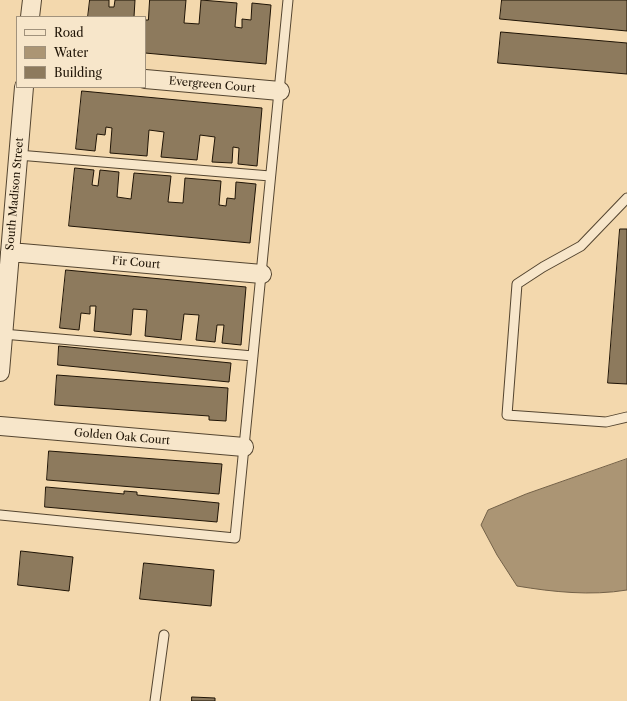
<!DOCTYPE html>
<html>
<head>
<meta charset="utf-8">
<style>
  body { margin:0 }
  #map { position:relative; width:627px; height:701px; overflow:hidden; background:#f3d8ad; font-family:"Libre Caslon Text",serif }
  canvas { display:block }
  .legend { position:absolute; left:16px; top:16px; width:130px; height:72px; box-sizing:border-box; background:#f7e6ca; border:1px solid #a1927c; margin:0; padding:5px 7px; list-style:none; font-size:12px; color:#1f1406 }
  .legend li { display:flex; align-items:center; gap:8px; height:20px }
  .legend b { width:20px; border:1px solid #a1927c }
</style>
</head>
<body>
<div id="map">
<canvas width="627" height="701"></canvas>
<ul class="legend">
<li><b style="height:5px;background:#f7e6ca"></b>Road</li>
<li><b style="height:11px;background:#ab9574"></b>Water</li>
<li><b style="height:11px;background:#8d7a5d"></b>Building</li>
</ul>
</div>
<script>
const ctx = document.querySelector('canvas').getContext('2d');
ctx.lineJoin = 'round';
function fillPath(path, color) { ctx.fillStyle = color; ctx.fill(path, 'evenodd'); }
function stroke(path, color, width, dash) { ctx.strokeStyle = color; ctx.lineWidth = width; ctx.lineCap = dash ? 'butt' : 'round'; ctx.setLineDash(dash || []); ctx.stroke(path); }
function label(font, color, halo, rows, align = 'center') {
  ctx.font = font + ' "Libre Caslon Text",serif'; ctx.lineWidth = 3; ctx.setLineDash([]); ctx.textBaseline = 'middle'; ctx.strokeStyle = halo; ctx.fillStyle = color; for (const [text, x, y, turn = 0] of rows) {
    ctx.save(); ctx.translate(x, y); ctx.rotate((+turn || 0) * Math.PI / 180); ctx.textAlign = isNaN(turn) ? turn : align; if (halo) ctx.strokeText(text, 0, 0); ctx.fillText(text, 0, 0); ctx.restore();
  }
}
const water = new Path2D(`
  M627,459V590C591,596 553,592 517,586L497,555L481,525L488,510L526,494Z`);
fillPath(water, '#ab9574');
stroke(water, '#736148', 1);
const building = new Path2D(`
  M90,0H109V7H114L115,0H135L134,17H88Z
  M150,0H186L184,23L199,24L201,0L237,3L235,27L242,28V19L251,20L252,3L271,5L266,64L145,53V20H148Z
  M502,0H627V31L500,19Z
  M501,32L627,43V74L498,63Z
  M82,91L262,108L257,166L238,164L239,148L233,147L232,163L212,162L215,137L200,135L197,160L161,157L164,132L149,130L147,156L110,153L112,128L106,127L105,135L97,134L95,151L76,149Z
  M75,168L94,170L92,185L98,186L100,170L119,172L117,197L131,199L134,173L171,176L168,202L183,203L185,178L221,181L219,205L226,206L227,198L235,199L236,182L256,184L250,243L69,226Z
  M620,229H627V384L608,383Z
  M66,270L246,287L241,345L222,343L224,325H217L215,342L196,340L199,315L184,314L181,340L145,336L147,310L133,309L131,335L94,331L96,306H90V314L81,313L79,330L60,328Z
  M59,346L231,363L229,382L58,365Z
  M57,375L228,388L226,421L209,420V416L55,405Z
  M49,451L222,464L219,494L47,480Z
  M46,487L124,494V491L137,492V495L219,503L217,522L45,507Z
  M21,551L73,557L69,591L18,585Z
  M144,563L214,570L211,606L140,599Z
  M192,697L215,698V701H192Z`);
fillPath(building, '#8d7a5d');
stroke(building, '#1f1406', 1);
const service = new Path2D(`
  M18,155L270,176
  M627,198L581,246L543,267L517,284L507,415L606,422L627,417
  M3,334L253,356
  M0,515L235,538L288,0
  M155,701L164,635`);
const minor = new Path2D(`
  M30,17L32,0
  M145,79L280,91
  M10,252L262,274
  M0,372L24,87
  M0,426L244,447`);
stroke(service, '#544530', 11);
stroke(minor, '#544530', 20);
stroke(service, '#f7e6ca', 9);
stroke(minor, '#f7e6ca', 18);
label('11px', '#1f1406', '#f7e6ca', [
  ["Evergreen Court",212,85,5],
  ["South Madison Street",15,194,-85],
  ["Fir Court",136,263,5],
  ["Golden Oak Court",122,437,5]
]);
</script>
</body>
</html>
